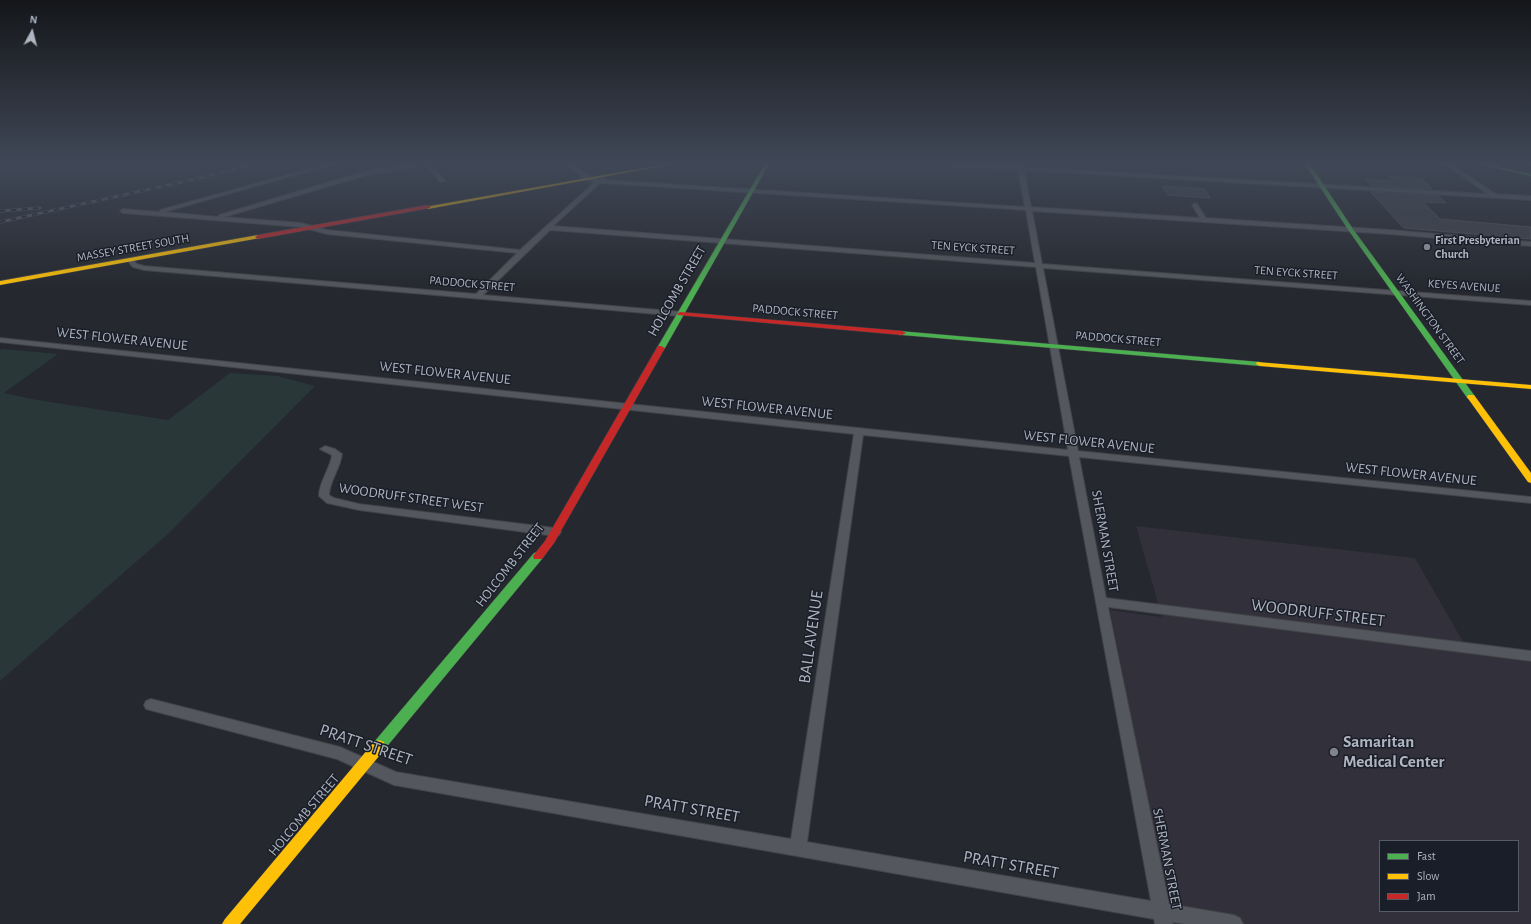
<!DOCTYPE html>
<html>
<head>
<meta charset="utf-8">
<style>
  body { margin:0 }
  #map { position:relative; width:1531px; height:924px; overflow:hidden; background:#25282e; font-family:"Alegreya Sans",sans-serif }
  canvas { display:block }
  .legend { position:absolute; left:1379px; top:840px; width:140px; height:72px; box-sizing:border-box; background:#1a1e28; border:1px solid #555a65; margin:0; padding:5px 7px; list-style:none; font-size:12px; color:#aeb4c0 }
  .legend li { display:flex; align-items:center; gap:8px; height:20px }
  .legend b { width:20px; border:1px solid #555a65 }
  .north { position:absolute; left:12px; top:12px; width:40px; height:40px; -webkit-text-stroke:3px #1a1e28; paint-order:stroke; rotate:7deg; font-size:11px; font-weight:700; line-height:16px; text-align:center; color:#aeb4c0 }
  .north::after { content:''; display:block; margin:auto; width:14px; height:18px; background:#aeb4c0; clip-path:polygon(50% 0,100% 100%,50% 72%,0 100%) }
</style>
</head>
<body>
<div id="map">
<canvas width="1531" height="924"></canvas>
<ul class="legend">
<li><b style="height:5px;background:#4caf50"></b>Fast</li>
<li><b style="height:5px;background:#ffc107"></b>Slow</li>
<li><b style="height:5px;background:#c62828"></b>Jam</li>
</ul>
<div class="north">N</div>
</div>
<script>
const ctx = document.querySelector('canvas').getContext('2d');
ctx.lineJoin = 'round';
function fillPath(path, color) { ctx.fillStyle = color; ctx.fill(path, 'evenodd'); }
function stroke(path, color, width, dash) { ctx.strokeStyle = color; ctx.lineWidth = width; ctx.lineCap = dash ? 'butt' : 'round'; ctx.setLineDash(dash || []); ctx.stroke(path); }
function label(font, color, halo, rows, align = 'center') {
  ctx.font = font + ' "Alegreya Sans",sans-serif'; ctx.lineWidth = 3; ctx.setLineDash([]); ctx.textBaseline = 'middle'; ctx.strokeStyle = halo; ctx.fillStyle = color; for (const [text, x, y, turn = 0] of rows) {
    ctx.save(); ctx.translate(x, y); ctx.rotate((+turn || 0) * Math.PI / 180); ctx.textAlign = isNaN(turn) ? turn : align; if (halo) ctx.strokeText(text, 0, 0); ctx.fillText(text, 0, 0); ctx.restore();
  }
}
fillPath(new Path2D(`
  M1136,526L1415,558L1470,654L1531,662V924H1172L1110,610L1162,617ZM1380,841H1518V911H1380Z`), '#32303a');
fillPath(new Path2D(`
  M3,349L58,354L4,393L37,400L168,420L230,373L278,376L315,386L169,533L0,681V350Z`), '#293738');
const building = new Path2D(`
  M1389,176L1421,178L1432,189L1371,186L1365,179L1394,181Z
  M1163,186L1205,189L1210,198L1168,195Z
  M1371,192L1439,196L1446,203L1423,202L1440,219L1531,227V239L1404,228Z`);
fillPath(building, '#3c3f44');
stroke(building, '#4d5056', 1);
const street = new Path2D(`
  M327,164H334L164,212L218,217L219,215L366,171L417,164H431L445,181L440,182L427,165L367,175L224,217L301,223L327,230L520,250L595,182L586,180L566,164C577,164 586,177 598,179L602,176L605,178L604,180L1025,207L1018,170L941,166L938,164H961L1018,167V164H1022L1023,167L1488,194L1444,164H1450L1496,194L1531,196V200L1024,170L1031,207L1200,218L1192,205L1195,203L1197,204L1206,218L1390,230L1531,242V246L1390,234L1032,211L1042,264L1531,301V305L1043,268L1078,451L1531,497V503L1079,457L1106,598L1531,651V661L1108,607L1169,904L1234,915L1240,918L1243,924H1185L1172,922L1173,924H1155L1154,919L394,785L337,759L146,709L144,705L146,701L151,699L340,747L396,772L791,839L854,434L0,342V338L1068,450L1036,267L550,230L483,295L683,312L684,314L680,316L144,270L133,267L128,261L133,260L137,264L144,266L476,294L517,253L327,234L301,227L123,213L120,211L123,209L160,212V210ZM600,183L1026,210L1035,263L553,226ZM863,435L1069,456L1151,901L807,842Z
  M325,446L335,449L342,454C340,469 330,480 329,495L334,498L359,504L555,528L559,529L561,532L559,535L555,536L359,510L327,503L319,496C319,481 330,470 332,455L320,449Z`);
const fast = new Path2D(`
  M765,164H769L665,348L661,350H658L657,348Z
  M1303,164H1307L1314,170L1353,229L1474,395L1475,397L1474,399H1468L1349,231L1310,172Z
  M1478,164H1485L1531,174V176Z
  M899,331L1260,362L1264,364L1260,366L902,335H899Z
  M538,552L542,553L543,556L542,559L384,750L379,752L374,750L373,746L374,742L534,553Z`);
const slow = new Path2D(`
  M666,164H674L428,209L425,207Z
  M258,235L261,237L260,238L0,285V281Z
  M1257,362L1531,385V389L1260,366L1256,364Z
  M1468,395H1474L1531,473V483L1528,482L1467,397Z
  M379,740L384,742L385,746L384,750L240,924H222L225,919L374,742Z`);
const jam = new Path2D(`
  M428,205L430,206V208L258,239L255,237L258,235Z
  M680,312L902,331L906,333L902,335L678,315L677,314Z
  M658,346H661L665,348L554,543L542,559H534L533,556L545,541Z`);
stroke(street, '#414348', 2);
stroke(fast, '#414348', 1);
stroke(slow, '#414348', 1);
stroke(jam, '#414348', 1);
fillPath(street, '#54575d');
fillPath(fast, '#4caf50');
fillPath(slow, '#ffc107');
fillPath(jam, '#c62828');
const rail = new Path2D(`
  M0,211L40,208
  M0,222L196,179L256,164`);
stroke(rail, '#54565c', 3);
stroke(rail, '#1a1e28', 2, [5.5]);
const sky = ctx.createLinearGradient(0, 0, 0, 293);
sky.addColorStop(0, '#141619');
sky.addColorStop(0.56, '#404857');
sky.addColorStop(1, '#40485700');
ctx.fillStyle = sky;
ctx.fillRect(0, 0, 1531, 293);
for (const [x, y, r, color] of [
  [1427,247,4,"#7e838d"],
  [1334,752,5,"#7e838d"]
]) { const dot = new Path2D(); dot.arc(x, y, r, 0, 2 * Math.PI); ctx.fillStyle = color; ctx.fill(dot); stroke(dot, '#1a1e28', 1.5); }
label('bold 12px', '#aeb4c0', '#1a1e28', [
  ["First Presbyterian",1435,240],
  ["Church",1435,254]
], 'left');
label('12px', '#aeb4c0', '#1a1e28', [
  ["MASSEY STREET SOUTH",133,248,-10],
  ["TEN EYCK STREET",973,248,4],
  ["TEN EYCK STREET",1296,273,4],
  ["PADDOCK STREET",472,284,5],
  ["KEYES AVENUE",1464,286,4],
  ["PADDOCK STREET",795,312,5],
  ["WASHINGTON STREET",1430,319,54],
  ["PADDOCK STREET",1118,339,5]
]);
label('14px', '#aeb4c0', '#1a1e28', [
  ["HOLCOMB STREET",677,291,-60],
  ["WEST FLOWER AVENUE",122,339,6],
  ["WEST FLOWER AVENUE",445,373,6],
  ["WEST FLOWER AVENUE",767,408,6],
  ["WEST FLOWER AVENUE",1089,442,6],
  ["WEST FLOWER AVENUE",1411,474,6],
  ["WOODRUFF STREET WEST",411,498,8],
  ["SHERMAN STREET",1105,541,80],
  ["HOLCOMB STREET",510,565,-52],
  ["HOLCOMB STREET",304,815,-50],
  ["SHERMAN STREET",1167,859,79]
]);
label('17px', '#aeb4c0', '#1a1e28', [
  ["WOODRUFF STREET",1318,613,7],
  ["BALL AVENUE",811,637,-82],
  ["PRATT STREET",366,745,19],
  ["PRATT STREET",692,809,10],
  ["PRATT STREET",1011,865,10]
]);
label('bold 17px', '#aeb4c0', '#1a1e28', [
  ["Samaritan",1343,742],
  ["Medical Center",1343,762]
], 'left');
</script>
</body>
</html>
